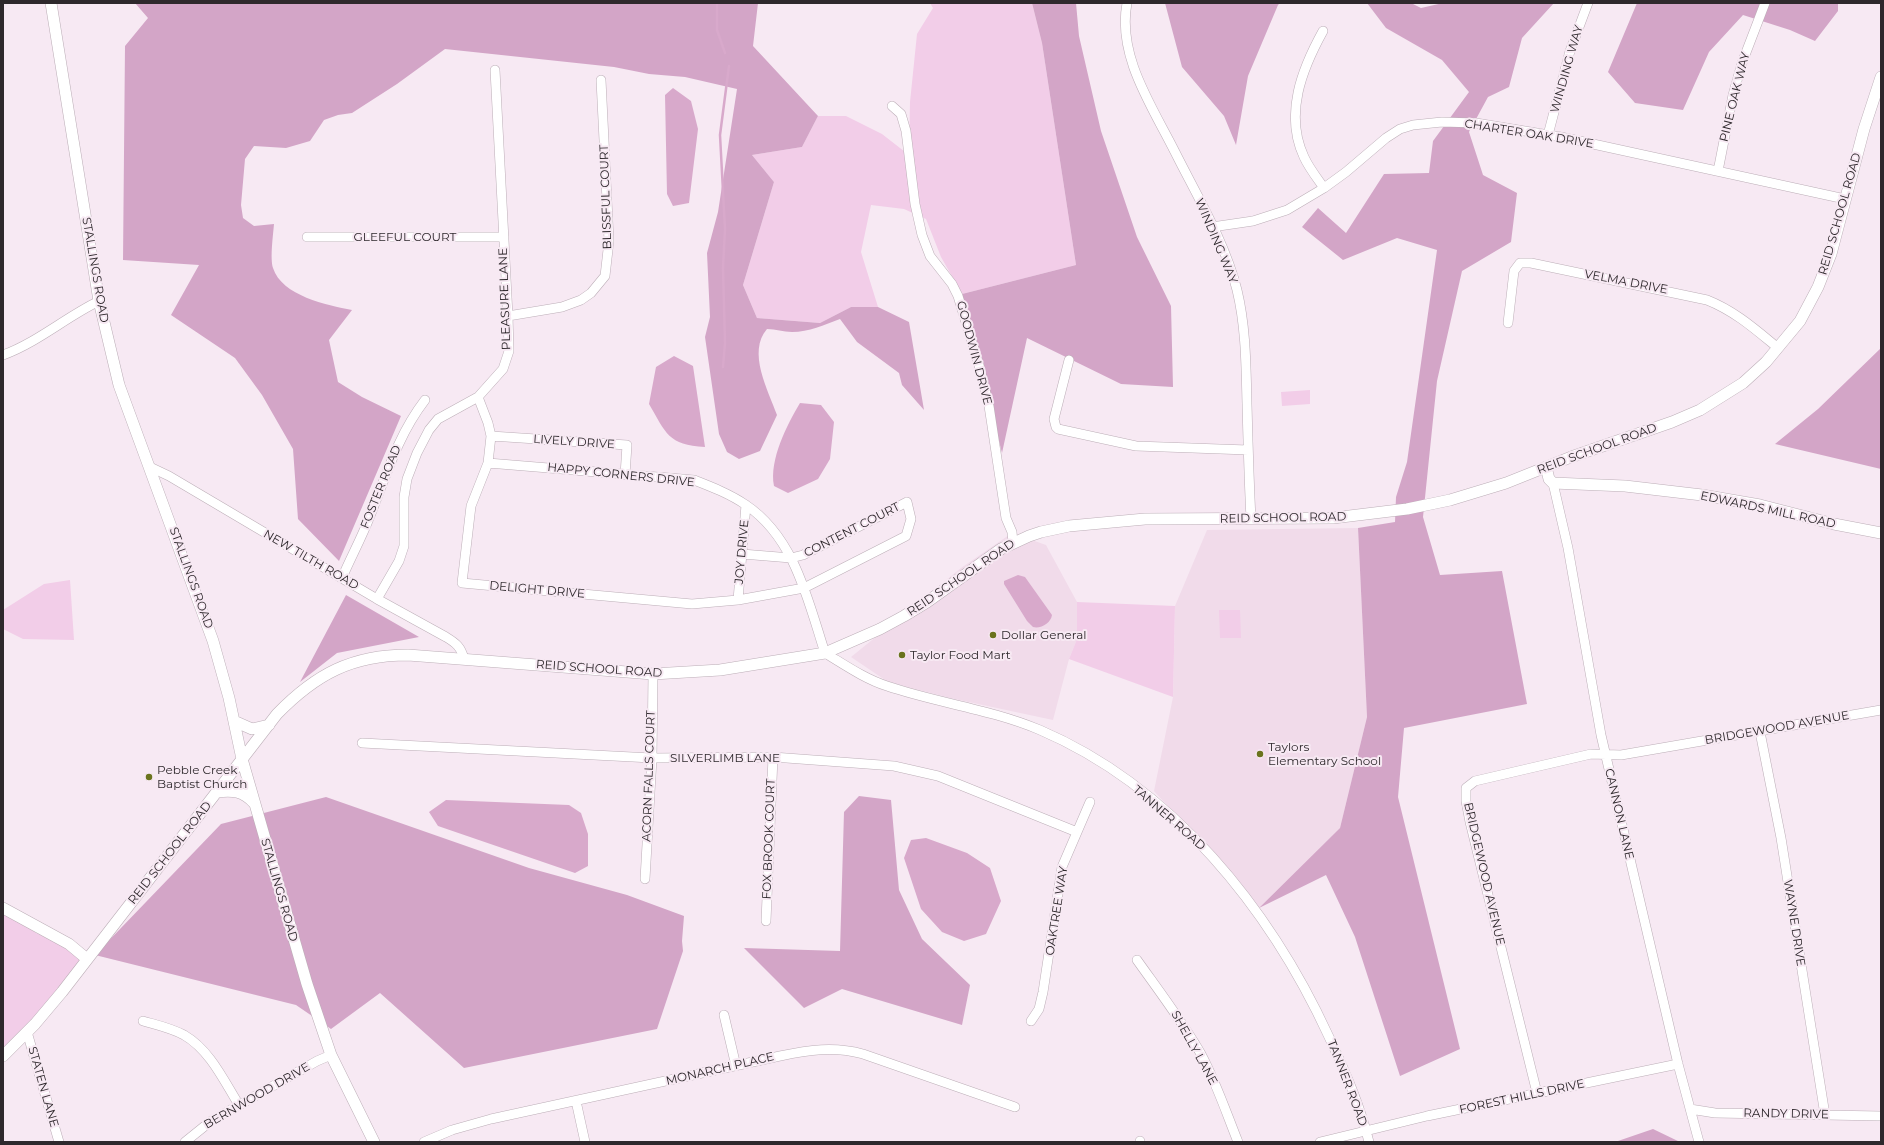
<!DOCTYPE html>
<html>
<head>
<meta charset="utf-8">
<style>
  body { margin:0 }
  #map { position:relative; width:1884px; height:1145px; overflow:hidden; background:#f7e9f3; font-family:Montserrat,sans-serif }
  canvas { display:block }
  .frame { position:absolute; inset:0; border:4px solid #2e282c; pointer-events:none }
</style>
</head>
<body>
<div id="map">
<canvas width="1884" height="1145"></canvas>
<div class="frame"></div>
</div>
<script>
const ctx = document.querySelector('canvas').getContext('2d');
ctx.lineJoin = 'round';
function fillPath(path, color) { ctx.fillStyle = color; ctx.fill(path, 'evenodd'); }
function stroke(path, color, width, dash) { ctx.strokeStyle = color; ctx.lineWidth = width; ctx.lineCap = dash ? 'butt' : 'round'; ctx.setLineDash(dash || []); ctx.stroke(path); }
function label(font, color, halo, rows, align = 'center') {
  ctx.font = font + ' Montserrat,sans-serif'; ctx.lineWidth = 4; ctx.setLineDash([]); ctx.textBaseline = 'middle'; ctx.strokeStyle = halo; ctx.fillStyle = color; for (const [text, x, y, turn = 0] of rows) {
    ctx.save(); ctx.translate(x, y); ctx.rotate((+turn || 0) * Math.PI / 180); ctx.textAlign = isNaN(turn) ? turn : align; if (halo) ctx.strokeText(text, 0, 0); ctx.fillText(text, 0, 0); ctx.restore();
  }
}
fillPath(new Path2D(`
  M1358,528L1367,717L1340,828L1259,908L1154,791L1173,697L1175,606L1207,530Z
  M1012,533L1046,545L1077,602V639L1069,659L1053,720L950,698L888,682L851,657L961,568Z`), '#f1dbea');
fillPath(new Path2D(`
  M930,3H1032L1042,43L1076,265L962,294L941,257L926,219L904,209L871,205L861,252L878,307H851L820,323L757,318L743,285L774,182L752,155L802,147L818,116H846L882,134L909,155L910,102L917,34L933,8Z
  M1310,390V404L1282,406L1281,392Z
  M70,580L74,640L23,639L3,629V610L44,584Z
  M1077,602L1175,606L1173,697L1069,659L1077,639Z
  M1219,610H1240L1241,638H1220Z
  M3,906L36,933L95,955L3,1060Z`), '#f2cde8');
fillPath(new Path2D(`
  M135,3H758L753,46L818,116L802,147L752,155L774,182L743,285L757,318L820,323L851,307H878L909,322L924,410L902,385L899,373L857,342L840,319C824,325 809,332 792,332C783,332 776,329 767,329C747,352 768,390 777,415L760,451L739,459L727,452L719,434L705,337L710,317L707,253L718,212L737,89L685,77L649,74L614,67L445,49L397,84L352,113L338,115L324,120L310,141L286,148L254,146L245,159L241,205L243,218L254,226L274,224C273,236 270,258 273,268C282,296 327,305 352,310L329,340L338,382L362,397L401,416L339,561L298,519L293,449L262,395L235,358L171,315L199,265L123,260L125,46L148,18Z
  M1032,3H1076L1079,36L1101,131L1137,237L1171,306L1173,387L1121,384L1027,338L1002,453L962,294L1076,265L1042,43Z
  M1165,3H1280L1278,5L1248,76L1236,145L1224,116L1182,67Z
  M1367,3H1411L1421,8L1443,3H1554L1522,38L1509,87L1488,97L1469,132L1483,175L1517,193L1511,242L1462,271L1437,381L1423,517L1440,575L1502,571L1527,704L1404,728L1398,797L1460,1049L1400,1076L1355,937L1326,875L1259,908L1340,828L1367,717L1358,528L1395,522L1396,497L1407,462L1437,250L1397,238L1343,260L1302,227L1318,208L1346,233L1384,174L1429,173L1433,141L1469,92L1442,60L1386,28Z
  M1637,3H1838V11L1815,41L1790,30L1743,15L1709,52L1683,110L1635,103L1608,72Z
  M1881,348V469L1775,444L1818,409Z
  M346,595L419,637L337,653L300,682Z
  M859,796L891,800L899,890L922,939L970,985L962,1025L842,989L804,1008L744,948L840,951L844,812Z
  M326,797L529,868L627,895L684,916L682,941L683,951L657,1029L464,1068L380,993L331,1029L296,1005L95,955L221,824Z
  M1653,1129L1680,1142H1615Z`), '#d3a5c7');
fillPath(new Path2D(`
  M673,88L691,101L698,129L689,203L673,206L667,194L665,95Z
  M674,356L693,366L705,447C668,445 666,433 649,404L656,367Z
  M800,403L821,405L834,422L830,459L818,479L788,493L774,486C769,460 787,425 800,403Z
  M1018,575L1025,577L1052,615C1051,623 1041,629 1033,627L1027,621L1004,584V581Z
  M446,800L569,805L581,813L588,834V866L575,873L438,826L429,812Z
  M926,838L967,853L990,868L1001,901L986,934L964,941L942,932L921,909L904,858L911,840Z`), '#d8a9cb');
stroke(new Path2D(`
  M717,3V30L725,53
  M723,367L725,343L723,268L725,229L720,135L729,66`), '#d8a9cb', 2.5);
const minor = new Path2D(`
  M1127,3C1117,56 1152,106 1175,152C1197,196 1225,242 1237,290C1246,327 1246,366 1247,404C1248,442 1249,481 1251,519
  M1323,31C1302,69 1284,114 1304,157C1309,168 1317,178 1324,188
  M892,106L901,114L906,131L915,204L922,235L930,256L952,284L958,296L979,365L989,406L1006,518L1012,532L1013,543
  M1548,135L1570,51L1588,3
  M1718,171L1733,95L1742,63L1765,3
  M1212,227L1253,221L1287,210L1324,188L1346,172L1386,138L1400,129L1413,125L1442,122L1476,123L1561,137L1845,199
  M307,237H504
  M508,316L562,307L581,300L591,293L605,276L609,241L601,80
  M1508,323L1514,271L1520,263H1531L1707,300C1735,311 1756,330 1778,348
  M3,355C38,342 66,317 99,301
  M1069,360L1054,419L1056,427L1058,429L1136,446L1248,450
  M478,397L488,423L491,436L488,463L471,506L462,583L692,604L738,600L804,588L906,536L911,519L907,502L803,555L791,558L742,554
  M491,436L627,445L625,475
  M488,463L694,480C712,487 730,494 746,505C795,538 808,601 825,653C845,665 865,679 887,686C937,703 990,709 1040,730C1173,787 1270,909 1329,1037C1345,1071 1360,1105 1369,1142
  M150,467L169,476L377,599L446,637C456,643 461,647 464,659
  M1553,483L1568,548L1601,735L1678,1064L1699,1142
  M342,578C351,557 362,537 370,516C386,476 398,435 425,400
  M377,599L399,561L404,546V497L407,479L417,453L429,430L438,419L478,397L503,369L509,351L508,316L495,70
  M738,600L746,505
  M1760,732L1781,838L1825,1115
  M362,743L652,758L773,757L894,766L938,776L1077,832
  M645,879L652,758L653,674
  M766,921L773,757
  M1137,960C1159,991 1182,1021 1201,1054C1216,1082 1226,1112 1238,1142
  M724,1015L736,1066
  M143,1021C157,1025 171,1028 184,1035C210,1050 224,1081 239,1105
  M1031,1021L1039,1009L1043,992L1062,867L1090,802
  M27,1032L59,1142
  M1537,1093L1470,822L1466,801V788L1475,781L1591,754L1621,755L1881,710
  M576,1101L585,1142
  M1690,1109L1715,1113L1881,1116
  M1140,1141V1142
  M185,1142L211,1121L317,1061L331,1055
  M424,1142L452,1130L491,1119L780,1056C808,1050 834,1046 863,1054L1015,1107
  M1320,1142L1427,1116L1678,1064`);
const tertiary = new Path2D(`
  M51,3L99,301L119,385L213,641L229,698L242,759L307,984L331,1055L374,1142
  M1546,467L1549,479L1553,483L1625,486L1702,495L1760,505L1834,524L1881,533
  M234,721L252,729L269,725
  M217,792C233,790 243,791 254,803
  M3,908L69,944L87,959
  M3,1056L35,1024L62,992L277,714C316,674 352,655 408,655L653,674L720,670L825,653L880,629L904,616L927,602L1001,549L1029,536L1041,532L1069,526L1145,519L1333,518L1407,509L1450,500L1506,483L1571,457L1672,422L1700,410L1743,383L1766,362L1800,321L1818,287L1831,254L1864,129L1881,77`);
stroke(minor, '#bcaeb7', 10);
stroke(tertiary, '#bcaeb7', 12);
stroke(minor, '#fff', 9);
stroke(tertiary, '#fff', 11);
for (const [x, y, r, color] of [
  [993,635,4,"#6a731d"],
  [902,655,4,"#6a731d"],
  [1260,754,4,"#6a731d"],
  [149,777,4,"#6a731d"]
]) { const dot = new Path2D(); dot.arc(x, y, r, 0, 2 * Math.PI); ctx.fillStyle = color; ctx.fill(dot); stroke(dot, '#f7e9f3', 1.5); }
label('12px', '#2e282c', '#f7e9f3', [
  ["WINDING WAY",1567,69,-74],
  ["PINE OAK WAY",1735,97,-76],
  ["CHARTER OAK DRIVE",1529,134,9],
  ["BLISSFUL COURT",606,197,-92],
  ["REID SCHOOL ROAD",1840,214,-74],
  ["GLEEFUL COURT",405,237],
  ["WINDING WAY",1216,241,67],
  ["STALLINGS ROAD",95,270,80],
  ["VELMA DRIVE",1626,282,11],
  ["PLEASURE LANE",505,299,-92],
  ["GOODWIN DRIVE",974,353,75],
  ["LIVELY DRIVE",574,442,4],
  ["REID SCHOOL ROAD",1597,449,-20],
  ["HAPPY CORNERS DRIVE",621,475,6],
  ["FOSTER ROAD",381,487,-68],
  ["EDWARDS MILL ROAD",1768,510,12],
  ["REID SCHOOL ROAD",1283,518,-1],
  ["CONTENT COURT",852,530,-27],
  ["JOY DRIVE",742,552,-85],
  ["NEW TILTH ROAD",311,560,30],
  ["STALLINGS ROAD",191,578,70],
  ["REID SCHOOL ROAD",961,578,-34],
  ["DELIGHT DRIVE",537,590,5],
  ["REID SCHOOL ROAD",599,669,4],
  ["BRIDGEWOOD AVENUE",1777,728,-10],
  ["SILVERLIMB LANE",725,758],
  ["ACORN FALLS COURT",649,776,-88],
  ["CANNON LANE",1619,814,77],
  ["TANNER ROAD",1169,818,41],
  ["FOX BROOK COURT",769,839,-88],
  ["REID SCHOOL ROAD",170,853,-52],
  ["BRIDGEWOOD AVENUE",1484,874,77],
  ["STALLINGS ROAD",279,890,74],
  ["OAKTREE WAY",1057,911,-81],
  ["WAYNE DRIVE",1794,923,81],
  ["SHELLY LANE",1194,1048,61],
  ["MONARCH PLACE",720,1069,-13],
  ["TANNER ROAD",1347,1083,69],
  ["STATEN LANE",43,1087,74],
  ["BERNWOOD DRIVE",257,1096,-30],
  ["FOREST HILLS DRIVE",1522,1097,-12],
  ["RANDY DRIVE",1786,1114,1]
]);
label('12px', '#2e282c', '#f7e9f3', [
  ["Dollar General",1001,635],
  ["Taylor Food Mart",910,655],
  ["Taylors",1268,747],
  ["Elementary School",1268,761],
  ["Pebble Creek",157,770],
  ["Baptist Church",157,784]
], 'left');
</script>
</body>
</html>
